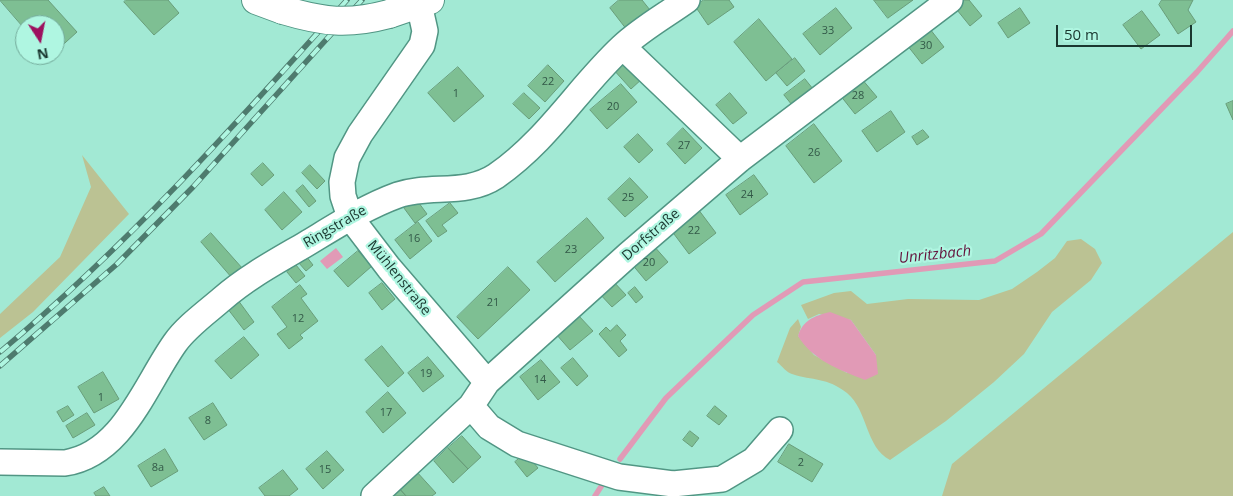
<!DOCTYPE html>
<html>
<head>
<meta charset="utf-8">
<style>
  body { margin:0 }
  #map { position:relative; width:1233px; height:496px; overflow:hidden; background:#a2e9d4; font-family:"Open Sans",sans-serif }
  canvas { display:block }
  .north { position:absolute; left:15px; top:15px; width:50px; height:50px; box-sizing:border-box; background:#aff6e1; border:1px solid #73aa9a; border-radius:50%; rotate:169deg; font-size:14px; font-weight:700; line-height:20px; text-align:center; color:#1a372f }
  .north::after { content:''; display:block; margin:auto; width:18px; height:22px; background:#9d115f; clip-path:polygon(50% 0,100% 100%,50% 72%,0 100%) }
  .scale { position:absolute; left:1056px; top:25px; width:136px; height:22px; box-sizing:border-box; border:2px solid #1a372f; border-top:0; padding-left:6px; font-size:15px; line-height:18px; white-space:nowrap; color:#1a372f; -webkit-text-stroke:4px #aff6e1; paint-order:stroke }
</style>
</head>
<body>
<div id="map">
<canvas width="1233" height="496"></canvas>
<div class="north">N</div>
<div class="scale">50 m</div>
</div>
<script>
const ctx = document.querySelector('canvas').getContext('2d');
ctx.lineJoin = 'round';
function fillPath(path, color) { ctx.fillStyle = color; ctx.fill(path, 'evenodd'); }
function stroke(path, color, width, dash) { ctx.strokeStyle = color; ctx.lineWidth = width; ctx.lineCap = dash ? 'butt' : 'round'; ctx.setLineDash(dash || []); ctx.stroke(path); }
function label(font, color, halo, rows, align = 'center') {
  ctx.font = font + ' "Open Sans",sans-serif'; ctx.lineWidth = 4.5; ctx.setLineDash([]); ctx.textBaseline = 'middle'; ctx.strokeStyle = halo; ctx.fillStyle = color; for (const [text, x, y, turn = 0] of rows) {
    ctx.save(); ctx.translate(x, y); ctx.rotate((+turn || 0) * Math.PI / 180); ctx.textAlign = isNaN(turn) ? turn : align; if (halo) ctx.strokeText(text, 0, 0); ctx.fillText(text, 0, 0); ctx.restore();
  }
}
fillPath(new Path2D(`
  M82,155L129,214L33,312L0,338V314L60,257L91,187Z
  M1233,232V496H942L952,464Z
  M1081,239L1095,249L1102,263L1091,280L1052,312L1024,354L994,382L946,421L890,460C865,447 868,410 847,393C827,377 813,381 792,374C787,373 782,366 777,362L790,328L798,319L801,327L798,336L814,355L847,373L876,355L851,320L819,314L808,319L801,305L834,293L851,291L867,304L908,299L979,300L1012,289L1037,272L1055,258L1067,241Z`), '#bbc293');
fillPath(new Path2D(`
  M336,248L343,257L327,269L320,261Z
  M830,312L851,320L876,355L878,374L865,380C840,370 812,360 798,336C803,320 814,316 830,312Z`), '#e19ab6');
stroke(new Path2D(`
  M620,459L666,398L753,315L803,282L995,261L1041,234L1197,72L1233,31
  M595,496L604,482`), '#e19ab6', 5.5);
const building = new Path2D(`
  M0,0H48L77,32L55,52V25H25V29Z
  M126,0H168L179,13L154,35L124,2Z
  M619,0H642L650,10L627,30L610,8Z
  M704,0H729L734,7L708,25L695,6Z
  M874,0H913L888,18Z
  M960,0H969L982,16L970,26L953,5Z
  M1162,0H1193L1188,10L1196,22L1178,34L1159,5Z
  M836,8L852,28L820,55L803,34Z
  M1020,8L1030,23L1008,38L998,23Z
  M1142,11L1160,35L1141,49L1123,25Z
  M759,19L792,59L766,81L734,42Z
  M930,29L944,47L922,64L907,45Z
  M625,58L643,78L631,89L612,68Z
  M795,58L805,71L787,86L776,73Z
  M548,65L564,81L545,102L528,86Z
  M458,67L484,96L454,122L428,93Z
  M861,78L877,97L855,114L840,95Z
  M805,79L813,89L792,105L784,95Z
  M621,84L637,102L607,129L590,110Z
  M524,93L540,108L529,119L513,104Z
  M730,93L747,113L733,124L716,105Z
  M1233,101V120L1226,104Z
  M891,111L905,132L877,152L862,131Z
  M814,124L842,161L814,183L786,146Z
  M683,128L702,148L685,164L667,144Z
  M923,130L929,137L917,145L912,137Z
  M638,134L653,150L639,163L624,147Z
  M263,163L274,175L262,186L251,174Z
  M310,165L325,181L317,189L302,173Z
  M754,175L768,194L740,215L726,195Z
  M630,178L648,197L625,217L608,199Z
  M303,185L316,201L309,207L296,191Z
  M284,192L302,212L282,230L265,210Z
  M413,195L427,214L415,223L401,204Z
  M450,203L458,213L442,225L447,231L438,237L426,221Z
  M698,209L716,233L689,254L671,230Z
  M587,218L604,238L555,282L537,262Z
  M418,222L432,241L410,259L395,240Z
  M211,233L243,269L232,278L201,242Z
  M653,245L668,262L646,281L631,263Z
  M358,251L372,266L348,287L334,271Z
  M306,256L313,265L306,271L298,262Z
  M296,265L305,276L296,283L287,272Z
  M508,267L530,290L478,339L457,317Z
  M612,280L626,295L612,307L598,292Z
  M382,283L395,299L382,310L369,293Z
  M300,285L307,294L301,298L318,321L300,335L303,338L289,349L277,334L287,327L272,307Z
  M635,287L643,297L636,303L628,293Z
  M235,296L254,322L244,330L224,304Z
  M578,315L593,331L570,350L556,334Z
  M617,325L626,335L620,341L627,350L619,357L599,334L606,327L610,331Z
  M244,337L259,355L231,379L215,361Z
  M382,346L404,373L388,387L365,360Z
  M428,357L444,376L423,392L408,373Z
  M573,358L588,376L577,386L561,368Z
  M541,360L560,382L538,400L520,377Z
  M103,372L119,399L94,413L78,387Z
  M388,392L406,413L383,433L366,412Z
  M213,403L227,425L204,440L189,418Z
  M68,406L74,415L63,422L57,412Z
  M715,406L727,416L719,425L707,416Z
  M87,413L95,425L73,438L66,426Z
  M690,431L699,438L692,447L683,440Z
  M462,436L481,457L468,469L448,448Z
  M789,444L823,464L812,482L778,462Z
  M448,448L468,469L453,483L434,461Z
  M165,449L178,471L151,487L138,466Z
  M327,451L344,470L323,489L306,469Z
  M526,453L538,468L527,477L515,462Z
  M283,470L298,489L289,496H265L259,488Z
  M416,471L436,493L432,496H406L398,487Z
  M104,487L110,496H96L94,493Z
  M398,487L406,496H389Z`);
fillPath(building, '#7ebf93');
stroke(building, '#699d7a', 1);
const minor = new Path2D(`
  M419,4L425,31L422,45L360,134L347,158L342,182L343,196L350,217L389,268L487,382
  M623,47L740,159
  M471,406L489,427L517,444L619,477L673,484L722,479L754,460L780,430
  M0,462L65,463C123,454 145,385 175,343C186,327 207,312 222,299C247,277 277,261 306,244C336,226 365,207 398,195C430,184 466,196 496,176C548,140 578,88 622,47C641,29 666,15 687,0
  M374,496L471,406L487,382L628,255L740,159L950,0`);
const major = new Path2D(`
  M256,0L283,10
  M389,14L430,0`);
stroke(minor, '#519684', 28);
stroke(major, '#519684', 30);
stroke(minor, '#fff', 25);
stroke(major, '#fff', 28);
const rail = new Path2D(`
  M0,352C127,246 237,123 347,0
  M0,366L117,264L193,187L362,0`);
stroke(rail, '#4e7b6e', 5.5);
stroke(rail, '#aff6e1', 4, [11]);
const majorBridge = new Path2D(`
  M283,10C323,22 348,25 389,14`);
stroke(majorBridge, '#519684', 30, []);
stroke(majorBridge, '#fff', 28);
label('11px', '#335948', null, [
  ["33",828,31],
  ["30",926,46],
  ["22",548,82],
  ["1",456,94],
  ["28",858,96],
  ["20",613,107],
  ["27",684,146],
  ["26",814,153],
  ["24",747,195],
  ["25",628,198],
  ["22",694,231],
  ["16",414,239],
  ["23",571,250],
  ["20",649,263],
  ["21",493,303],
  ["12",298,319],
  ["19",426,374],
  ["14",540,380],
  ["1",101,398],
  ["17",386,413],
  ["8",208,421],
  ["2",801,463],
  ["8a",158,468],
  ["15",325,470]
]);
label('14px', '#1a372f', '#aff6e1', [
  ["Ringstraße",335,227,-30],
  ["Dorfstraße",651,235,-41],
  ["Mühlenstraße",399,278,51]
]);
label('italic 15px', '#64123c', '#aff6e1', [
  ["Unritzbach",935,255,-6]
]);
</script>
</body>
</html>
